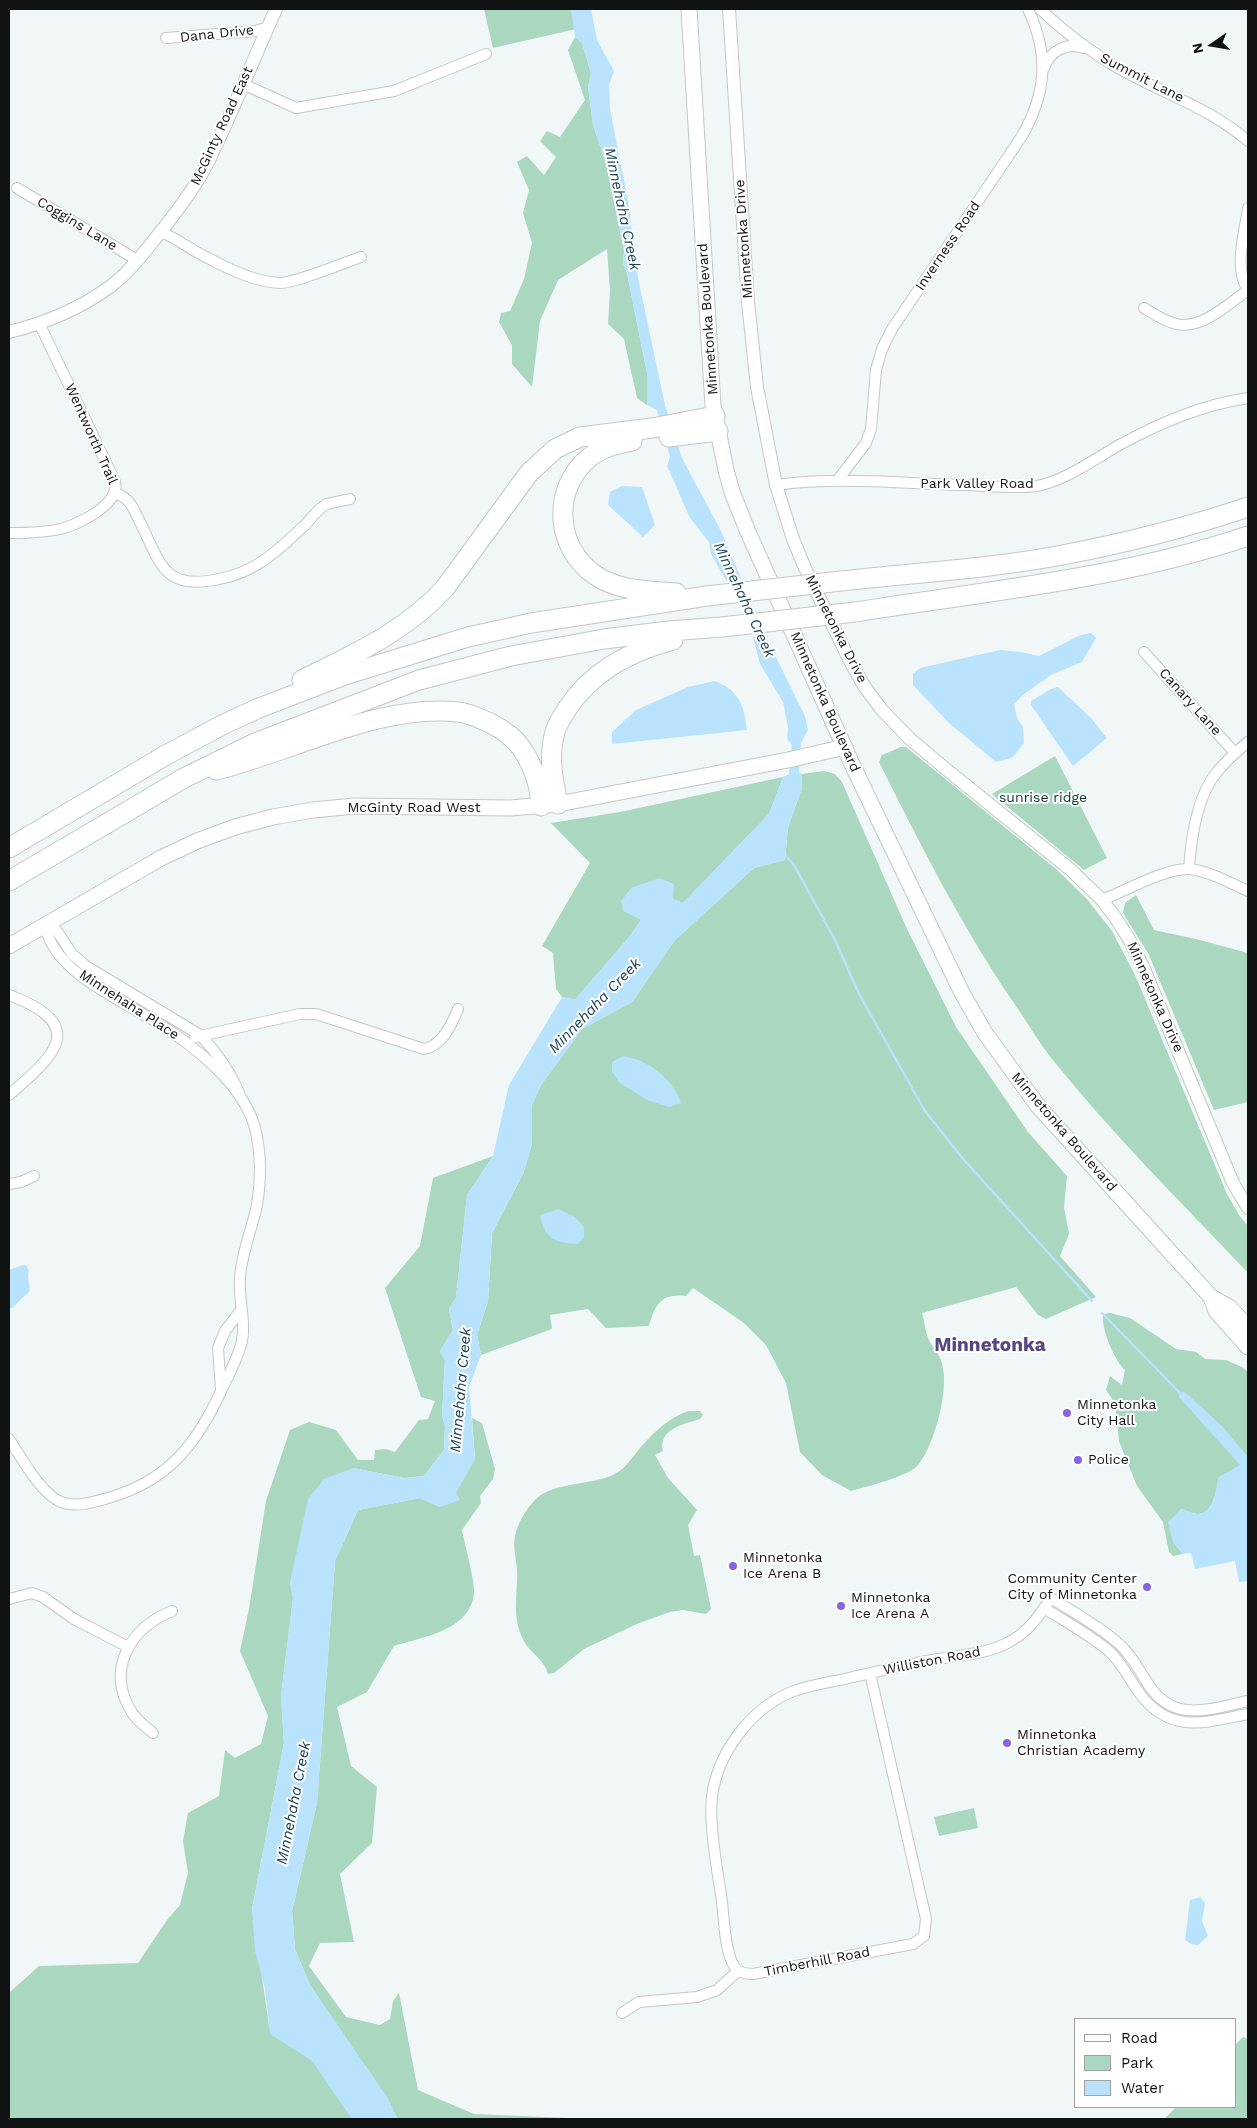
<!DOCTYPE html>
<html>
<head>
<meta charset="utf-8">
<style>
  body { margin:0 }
  #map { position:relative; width:1257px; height:2128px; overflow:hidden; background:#f1f7f7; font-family:"Work Sans",sans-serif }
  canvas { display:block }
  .frame { position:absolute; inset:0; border:10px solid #111313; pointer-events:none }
  .legend { position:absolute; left:1074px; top:2018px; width:162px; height:90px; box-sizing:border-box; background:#fff; border:1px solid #a0a1a1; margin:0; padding:6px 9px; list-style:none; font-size:15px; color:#111313 }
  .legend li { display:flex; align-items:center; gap:10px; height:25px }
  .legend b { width:25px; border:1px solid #a0a1a1 }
  .north { position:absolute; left:1187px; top:20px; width:50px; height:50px; -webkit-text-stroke:4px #fff; paint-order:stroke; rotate:257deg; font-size:14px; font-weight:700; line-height:20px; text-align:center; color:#111313 }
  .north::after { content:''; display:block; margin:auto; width:18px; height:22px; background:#111313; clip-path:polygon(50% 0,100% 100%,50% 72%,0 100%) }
</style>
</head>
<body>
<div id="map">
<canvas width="1257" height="2128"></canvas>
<div class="frame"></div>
<ul class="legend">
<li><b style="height:6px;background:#fff"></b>Road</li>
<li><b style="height:14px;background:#aad7bf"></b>Park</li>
<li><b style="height:14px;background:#b9e2fc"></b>Water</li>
</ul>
<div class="north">N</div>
</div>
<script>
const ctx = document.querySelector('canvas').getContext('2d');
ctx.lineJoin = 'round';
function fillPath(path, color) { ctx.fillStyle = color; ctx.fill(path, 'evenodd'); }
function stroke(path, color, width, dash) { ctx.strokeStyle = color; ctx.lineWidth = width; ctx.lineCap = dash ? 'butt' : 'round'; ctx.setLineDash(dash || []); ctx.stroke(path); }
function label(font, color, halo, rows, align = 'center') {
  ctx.font = font + ' "Work Sans",sans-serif'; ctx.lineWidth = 4; ctx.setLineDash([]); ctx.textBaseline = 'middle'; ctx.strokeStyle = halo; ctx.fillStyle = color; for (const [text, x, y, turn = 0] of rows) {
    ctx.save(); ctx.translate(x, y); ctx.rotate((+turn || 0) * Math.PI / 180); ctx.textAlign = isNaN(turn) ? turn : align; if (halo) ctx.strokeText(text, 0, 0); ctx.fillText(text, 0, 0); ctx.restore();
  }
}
fillPath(new Path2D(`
  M484,9H573L576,29L493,48Z
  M575,37L582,43L591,73L588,87L593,125L606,163L624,251L623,263L627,273L647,373V405L637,398L624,339L608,324L610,291L607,249L558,280L540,321L532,387L512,364V345L499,322L501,313L510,311L524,279L532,243L523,213L529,190L517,162L527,156L544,175L556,157L540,141L547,131L560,137L585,100L568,50Z
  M901,747H906L1056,869L1087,899L1112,931L1135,975L1227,1194L1239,1215L1248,1226V1273C1182,1203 1112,1134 1052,1059C1040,1044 1030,1027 1020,1012C965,933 922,848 879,762L882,755Z
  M1055,756L1107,858L1084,870L992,794Z
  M824,771L835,774L842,782L907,929L956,1027L1028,1132L1067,1176L1064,1207L1069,1234L1060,1256L1096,1297L1046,1319L1038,1315L1016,1287L922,1313C925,1322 925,1334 930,1342C937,1354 941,1355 943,1369C948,1393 934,1446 918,1465C910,1476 865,1487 851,1491L822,1475L800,1452L786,1383L766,1345L744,1323L693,1288L686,1296C662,1293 655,1304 649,1326L606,1328L588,1309L550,1315L552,1329L481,1355L477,1335L488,1301L492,1233L523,1174L532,1144V1105L541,1085L582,1029L632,1002L675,940L754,868L785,860L788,827L802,788V774Z
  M783,777L769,814L683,903L673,899L641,920L630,936L575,1000L562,997L556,989L553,953L542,946L590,863L551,823L620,812Z
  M1136,895L1154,930L1196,939L1248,953V1102L1214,1110L1149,955L1123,913L1125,903Z
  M493,1156L467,1195L456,1298L449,1309L453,1330L440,1351L445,1360L442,1416L445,1426L444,1450L424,1476L404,1478L353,1468L290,1582L293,1598L281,1696L284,1743L252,1909L269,2025L365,2066L310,1985L295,1949L292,1911L317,1803L335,1561L358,1510L420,1498L440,1507L456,1492L475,1459L472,1418L482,1423L495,1469L493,1479L480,1496L481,1503L462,1530C465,1546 474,1577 474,1591C473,1630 423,1637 394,1646L367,1692L337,1707L351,1766L377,1787L372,1843L340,1874L354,1942L320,1943L309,1966L346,2017L380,2025L390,2019L393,2001L399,1993L418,2090L474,2114L593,2119H9V1993L39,1966L138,1963L167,1920L180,1905L188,1873L183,1841L188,1813L219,1796L225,1750L235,1758L261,1744L268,1716L240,1651L249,1609L266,1501L290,1430L309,1422L336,1430L358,1460H374L375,1450L386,1449L395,1452L419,1420L428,1419L435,1401L421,1397L385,1288L420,1246L433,1178Z
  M1110,1313L1130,1318L1176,1349L1196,1352L1205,1359L1226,1360L1242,1367L1248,1372V1467L1219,1477C1216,1490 1214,1514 1197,1514C1192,1514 1186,1510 1181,1509L1173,1542L1183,1554L1173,1556L1169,1552L1163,1522L1137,1486L1119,1441L1115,1403L1106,1390L1110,1376L1122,1385L1125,1370C1114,1360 1101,1328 1103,1314Z
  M689,1411H700L703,1415L700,1419C684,1424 658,1429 663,1451L655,1455L668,1478L697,1510L688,1525L694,1556L700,1555L711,1609L706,1614L683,1610L670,1612L639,1623L584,1649L554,1673L548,1674C545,1660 530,1653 524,1641C511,1618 518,1594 517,1570C516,1557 512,1545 516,1532C519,1520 529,1505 538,1497C558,1481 596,1486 618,1472C625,1468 631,1459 636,1453C650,1436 668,1417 689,1411Z
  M974,1808L978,1828L939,1836L934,1817Z
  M1243,2037L1248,2039V2119H1164L1176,2107H1236V2044Z`), '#aad7bf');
fillPath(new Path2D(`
  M571,9H591L597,40L614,71L609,85L610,109L628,201L638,278L665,405L682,458L721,531L765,635L805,716L808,730L801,743L799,772L802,774V788L788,827L785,860L754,868L675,940L632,1002L582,1029L541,1085L532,1105V1144L523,1174L492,1233L488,1301L477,1335L481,1355L469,1387L475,1459L456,1492L460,1500L440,1507L420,1498L358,1510L335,1561L317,1803L292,1911L295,1949L310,1985L387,2097L398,2119H352L311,2060L270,2034L265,1989L255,1951L252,1909L284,1743L281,1696L293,1598L290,1582L308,1499L324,1479L353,1468L404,1478L424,1476L444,1450L445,1427L442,1416L445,1361L440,1351L453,1330L449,1309L456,1298L467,1195L493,1156L509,1085L562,997L575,999L630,936L641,920L623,911L621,901L631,888L660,878L674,884L673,899L683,903L769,814L783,777L789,774L792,745L787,739L788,727L783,702L760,664L753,637L726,580L711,554L709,542L690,518L667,466L670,457L657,410L647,405V373L627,273L623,263L624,251L606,163L593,125L588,87L591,73L582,43L575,37Z
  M622,486L642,487L655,525L643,537L608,505L610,492Z
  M1091,633L1096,638L1082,662L1051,675L1023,695L1014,704L1017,718L1023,727L1024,743L1012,758L996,762L949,723L913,685V674L920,668L1000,650L1021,652L1039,656L1078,636Z
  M714,681C739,689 744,706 747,730L612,744V732L636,710L688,687Z
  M1058,687L1091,718L1107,738L1073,766L1031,705V701L1051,689Z
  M623,1056C648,1060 673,1078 681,1103L669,1107L647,1100L620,1083L612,1072V1062Z
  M558,1209L575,1217L584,1227V1237L578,1244C556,1243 544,1239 540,1215Z
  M23,1265L27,1266L29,1271L28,1275L30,1291L12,1308L9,1309V1270Z
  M1179,1392H1185L1223,1427L1248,1457V1581L1239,1582L1235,1561L1195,1569L1191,1553L1183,1554L1173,1542L1168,1522L1181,1509C1186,1510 1192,1514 1197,1514C1214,1514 1216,1490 1219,1477L1240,1465L1179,1397Z
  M1200,1897L1205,1903L1202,1921L1208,1936L1198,1945L1191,1944L1185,1940L1190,1900Z`), '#b9e2fc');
fillPath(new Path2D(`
  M744,578L767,635L750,637L723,581Z`), '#f1f7f7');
stroke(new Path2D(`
  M784,854L794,865L835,940L859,994L925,1111L964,1160L1092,1301
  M1102,1313L1179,1392`), '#b9e2fc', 2.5);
const minor = new Path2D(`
  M1040,9C1070,37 1102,61 1139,79C1176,98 1216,113 1248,141
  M166,38L256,31L268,27
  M1044,68C1050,51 1066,42 1084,48
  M243,84L296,108L394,91L486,54
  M17,188L137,260
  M1248,208C1245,232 1233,268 1248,290
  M161,232C178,239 191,250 208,258C229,269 255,282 280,283C296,283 343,263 361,257
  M1144,308C1154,314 1164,321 1176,324C1202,330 1228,304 1248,290
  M837,481L866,443L871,429L876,370L882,349L892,329L1022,136C1047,92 1049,54 1028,9
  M776,485C840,476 905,484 969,485C992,486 1014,489 1037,486C1065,481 1096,458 1121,444C1162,422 1202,405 1248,398
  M116,493C131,500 132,506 139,520C161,564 163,591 219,579C257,572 278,550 305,525C311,519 319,507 327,504C334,502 342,501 350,499
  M9,533C25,533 43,533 60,529C78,525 124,503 114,479L39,323
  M1144,652L1235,753
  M1189,869C1191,838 1197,796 1217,772C1226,761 1237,751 1248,742
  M1102,900C1123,892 1168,867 1189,869C1209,871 1230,883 1248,891
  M9,995C88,1025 57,1054 9,1095
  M195,1037L300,1014H316L424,1049C442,1046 452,1024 458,1009
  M9,1184L21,1182L34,1176
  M221,1390L218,1348L225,1331L241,1310
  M9,1439C21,1457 41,1494 61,1502C75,1508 94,1502 108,1498C168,1481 197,1444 222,1389C229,1375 236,1361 241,1345C247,1324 238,1299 240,1277C242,1252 252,1229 257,1205C261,1181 261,1155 256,1132C246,1085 192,1044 153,1020C117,998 53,971 45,925L57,931L72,954L86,966L200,1035C218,1054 232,1073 241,1098
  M9,1599L32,1593L43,1597L74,1619L128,1647
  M1044,1608C1064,1621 1094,1637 1111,1653C1123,1665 1130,1680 1140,1694C1171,1735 1206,1722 1248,1714
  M870,1673L926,1919L924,1936L913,1944L753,1974C749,1974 743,1973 739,1971C725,1963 724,1918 722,1902C718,1872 707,1819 713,1790C721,1748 754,1706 794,1691C812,1684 834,1682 853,1677C881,1671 909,1664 938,1659C960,1655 987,1654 1007,1643C1028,1633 1039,1616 1051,1598C1073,1612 1099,1626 1118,1643C1131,1654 1139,1670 1148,1684C1174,1724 1209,1709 1248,1701
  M153,1733C145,1726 136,1720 131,1711C106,1669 130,1628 172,1611
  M622,2013L639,2002L697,1997L717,1990L738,1971`);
const tertiary = new Path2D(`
  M729,9L748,302L757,387L776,485L793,539L805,568L850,661L864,686L882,710L909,738L941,765L1071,870L1102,900L1115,917L1129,939L1144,969L1233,1183L1248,1208
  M9,332C46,323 81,308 111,286C128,273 142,255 155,239C174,215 193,191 207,164C232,114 253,60 276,9`);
const secondary = new Path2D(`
  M689,9L713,406L726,470L732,492L748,532L851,762L962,993L985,1033L1038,1106L1211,1297L1229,1307L1248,1327
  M9,946L161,858L197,841L235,827L273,817L313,810L354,806L510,808L558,804L788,760L845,747
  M1211,1297L1216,1311L1248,1347`);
const motorway = new Path2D(`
  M669,437L718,431
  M632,441C617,444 602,447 590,457C552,487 554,547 595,575C618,591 649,591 676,593
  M841,581C912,573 986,569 1057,556C1121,544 1186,528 1248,507
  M855,612C987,591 1120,579 1248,536
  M302,680C354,654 405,632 445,588L529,473L555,449L580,437L652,428L715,416
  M216,770C291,752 380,703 458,712C469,713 481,719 490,723C504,730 514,737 522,749C534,767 540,785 541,806
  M558,804C553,780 548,756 555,732C557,724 563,716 567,709C592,671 630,651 673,640
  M9,848L166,755L224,724L259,708L345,675L468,637L531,623L707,596
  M9,881L184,778L255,743L419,680L511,656L604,639L669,631L722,627`);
stroke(minor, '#c2c7c8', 12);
stroke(tertiary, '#c2c7c8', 14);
stroke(secondary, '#c2c7c8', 17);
stroke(motorway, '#c2c7c8', 21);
stroke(minor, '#fff', 10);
stroke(tertiary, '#fff', 12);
stroke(secondary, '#fff', 15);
stroke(motorway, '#fff', 19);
const motorwayBridge = new Path2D(`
  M707,596L841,581
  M722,627L855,612`);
stroke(motorwayBridge, '#c2c7c8', 21, []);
stroke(motorwayBridge, '#fff', 19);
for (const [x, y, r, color] of [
  [1067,1413,5,"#8664df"],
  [1078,1460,5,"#8664df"],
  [733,1566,5,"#8664df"],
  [1147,1587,5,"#8664df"],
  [841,1606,5,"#8664df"],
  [1007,1743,5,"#8664df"]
]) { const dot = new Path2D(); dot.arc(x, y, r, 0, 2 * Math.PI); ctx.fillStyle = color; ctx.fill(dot); stroke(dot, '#fff', 2); }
label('14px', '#111313', '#fff', [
  ["Dana Drive",217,34,-6],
  ["Summit Lane",1142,78,27],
  ["McGinty Road East",222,126,-65],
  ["Coggins Lane",77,224,31],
  ["Minnetonka Drive",744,239,-94],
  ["Inverness Road",948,246,-56],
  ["Minnetonka Boulevard",708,319,-94],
  ["Wentworth Trail",91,434,66],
  ["Park Valley Road",977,484],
  ["Minnetonka Drive",836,629,63],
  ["Minnetonka Boulevard",825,702,66],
  ["Canary Lane",1190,702,48],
  ["McGinty Road West",414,808],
  ["Minnetonka Drive",1155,997,66],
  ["Minnehaha Place",129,1005,33],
  ["Minnetonka Boulevard",1064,1132,49],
  ["Williston Road",932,1661,-11],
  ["Timberhill Road",817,1962,-11]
]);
label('14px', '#083825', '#fff', [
  ["sunrise ridge",1043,798]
]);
label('14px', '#111313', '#fff', [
  ["Minnetonka",1077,1405],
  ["City Hall",1077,1421],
  ["Police",1088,1460],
  ["Minnetonka",743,1558],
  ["Ice Arena B",743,1574],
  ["Community Center",1137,1579,"right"],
  ["City of Minnetonka",1137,1595,"right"],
  ["Minnetonka",851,1598],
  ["Ice Arena A",851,1614],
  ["Minnetonka",1017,1735],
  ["Christian Academy",1017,1751]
], 'left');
label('italic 15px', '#184158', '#fff', [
  ["Minnehaha Creek",622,209,78],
  ["Minnehaha Creek",744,600,65],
  ["Minnehaha Creek",595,1006,-46],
  ["Minnehaha Creek",461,1390,-85],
  ["Minnehaha Creek",294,1803,-79]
]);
label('bold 19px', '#544583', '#fff', [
  ["Minnetonka",990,1345]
]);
</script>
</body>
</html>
